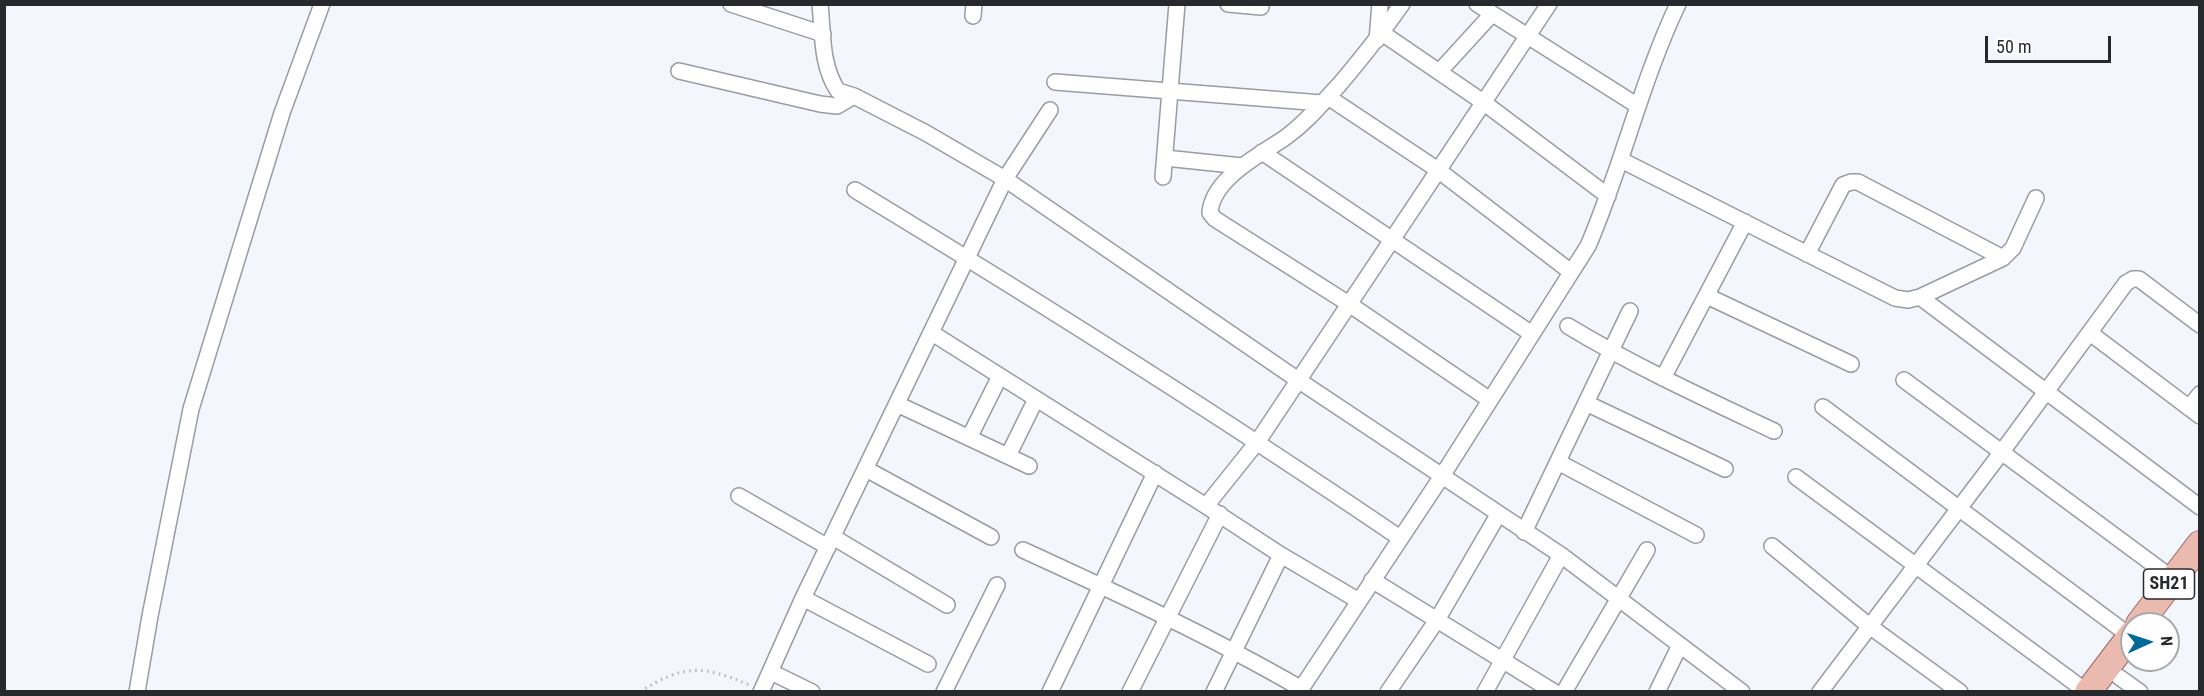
<!DOCTYPE html>
<html>
<head>
<meta charset="utf-8">
<style>
  body { margin:0 }
  #map { position:relative; width:2204px; height:696px; overflow:hidden; background:#f3f7fd; font-family:"Roboto Condensed",sans-serif }
  canvas { display:block }
  .frame { position:absolute; inset:0; border:6px solid #28292c; pointer-events:none }
  .north { position:absolute; left:2120px; top:612px; width:60px; height:60px; box-sizing:border-box; background:#fff; border:2px solid #a9a9ab; border-radius:50%; rotate:87deg; font-size:16px; font-weight:700; line-height:24px; text-align:center; color:#28292c }
  .north::after { content:''; display:block; margin:auto; width:21px; height:27px; background:#016997; clip-path:polygon(50% 0,100% 100%,50% 72%,0 100%) }
  .scale { position:absolute; left:1985px; top:36px; width:126px; height:27px; box-sizing:border-box; border:3px solid #28292c; border-top:0; padding-left:8px; font-size:18px; line-height:21px; white-space:nowrap; color:#28292c; -webkit-text-stroke:4px #fff; paint-order:stroke }
</style>
</head>
<body>
<div id="map">
<canvas width="2204" height="696"></canvas>
<div class="frame"></div>
<div class="north">N</div>
<div class="scale">50 m</div>
</div>
<script>
const ctx = document.querySelector('canvas').getContext('2d');
ctx.lineJoin = 'round';
function stroke(path, color, width, dash) { ctx.strokeStyle = color; ctx.lineWidth = width; ctx.lineCap = dash ? 'butt' : 'round'; ctx.setLineDash(dash || []); ctx.stroke(path); }
function label(font, color, halo, rows, align = 'center') {
  ctx.font = font + ' "Roboto Condensed",sans-serif'; ctx.lineWidth = 4.5; ctx.setLineDash([]); ctx.textBaseline = 'middle'; ctx.strokeStyle = halo; ctx.fillStyle = color; for (const [text, x, y, turn = 0] of rows) {
    ctx.save(); ctx.translate(x, y); ctx.rotate((+turn || 0) * Math.PI / 180); ctx.textAlign = isNaN(turn) ? turn : align; if (halo) ctx.strokeText(text, 0, 0); ctx.fillText(text, 0, 0); ctx.restore();
  }
}
const street = new Path2D(`
  M731,4L823,34
  M820,4C823,34 821,66 838,91L854,96L926,133L1005,179L1298,380L1561,555L1742,692
  M1228,4L1261,7
  M1402,4C1382,33 1361,59 1339,85C1322,103 1307,122 1286,137C1262,154 1212,178 1210,213L1215,219L1349,304L1490,400
  M1477,4L1638,106
  M973,16L974,4
  M1382,33L1483,102L1608,196
  M1377,40L1380,4
  M679,71L820,104L837,106L854,96
  M1439,72L1492,14
  M1055,82L1322,103
  M1328,97L1438,170L1571,272
  M1262,152L1532,334
  M1165,158L1242,166
  M1621,160L1895,298L1908,300L1920,297L2003,258L2013,248L2036,198
  M1163,177L1177,4
  M855,190C1040,302 1222,417 1400,538
  M1807,254L1843,185L1851,182H1858L2003,258
  M1707,296L1851,364
  M1920,297L2200,507
  M1568,326C1634,366 1704,398 1774,431
  M932,333L1206,506L1281,555L1359,601
  M2090,333L2200,416
  M1663,378L1745,222
  M1904,380L2173,579
  M1586,403L1725,469
  M897,404L1029,466
  M1823,407L2130,636
  M2189,408L2200,394
  M969,438L1000,376
  M1008,456L1036,399
  M1558,462L1696,535
  M866,469L991,537
  M1796,477L2087,692
  M739,496L828,547
  M1206,506L1258,441L1549,4
  M1524,532L1630,311
  M833,537L947,605
  M1772,546L1868,625L1960,692
  M1023,550C1117,593 1210,636 1300,688
  M1372,580L1554,692
  M803,598L928,664
  M771,672L812,692
  M2119,677L2140,692
  M137,692L150,616L191,409L282,113L322,4
  M761,692L803,598L1005,179L1050,110
  M944,692L997,585
  M1050,692L1155,473
  M1130,692L1220,514
  M1214,692L1281,555
  M1299,692L1442,476L1588,246C1622,167 1641,82 1678,4
  M1388,692L1437,620L1498,515
  M1485,692L1561,555
  M1564,692L1647,550
  M1657,692L1680,645
  M1820,692L2001,453L2126,283L2133,279H2139L2200,325`);
const primary = new Path2D(`
  M2139,624L2200,544
  M2088,692L2132,634`);
stroke(street, '#999ca3', 18);
stroke(primary, '#9d685e', 28);
stroke(new Path2D(`
  M640,692C683,664 704,665 749,685`), '#b0b3b8', 3, [1.5, 4.5]);
stroke(street, '#fff', 15);
stroke(primary, '#eab9af', 26);
for (const [x, y, w] of [
  [2169,584,51]
]) { const box = new Path2D(); box.roundRect(x - w / 2, y - 15, w, 30, 4.5); ctx.fillStyle = '#fff'; ctx.fill(box); stroke(box, '#28292c', 1.5); }
label('bold 18px', '#28292c', null, [
  ["SH21",2169,584]
]);
</script>
</body>
</html>
